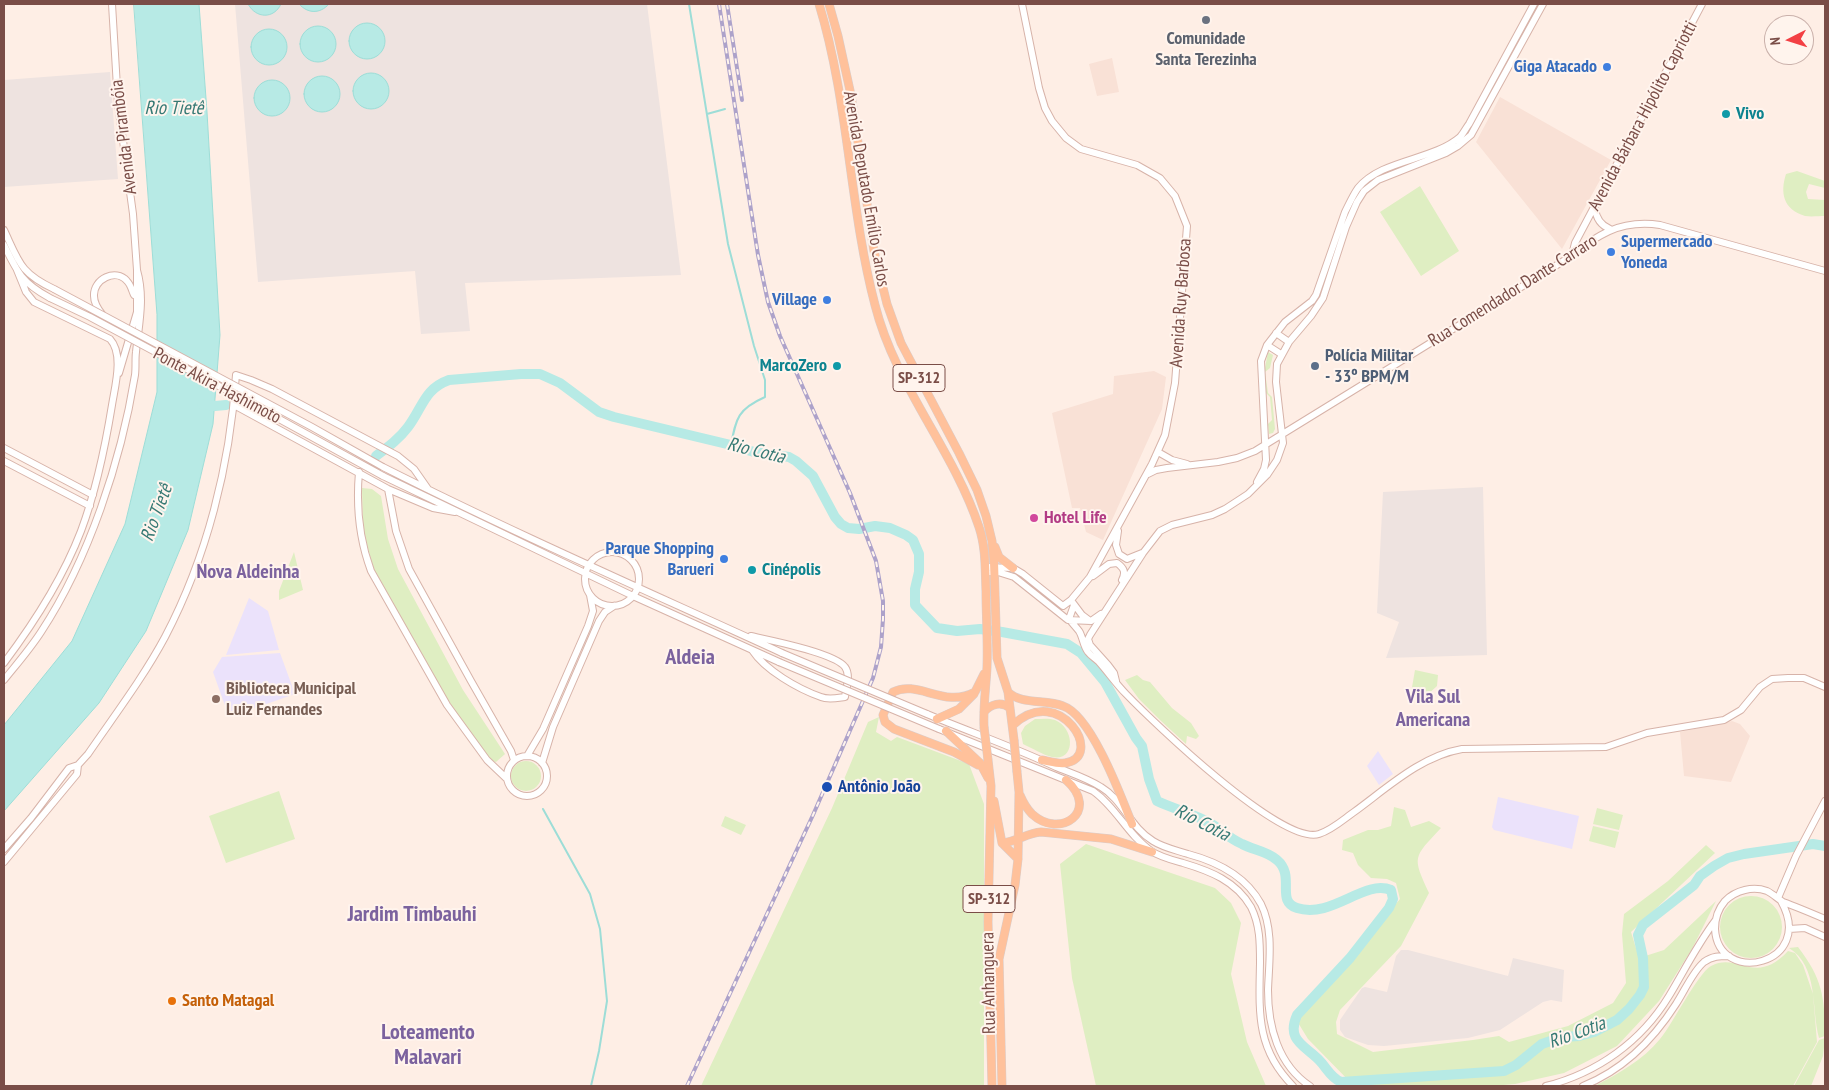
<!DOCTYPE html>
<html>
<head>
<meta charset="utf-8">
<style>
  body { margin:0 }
  #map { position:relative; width:1829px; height:1090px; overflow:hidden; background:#feeee5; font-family:"PT Sans Narrow",sans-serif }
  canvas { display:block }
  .frame { position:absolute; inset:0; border:5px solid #7a4d47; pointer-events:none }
  .north { position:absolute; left:1764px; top:15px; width:50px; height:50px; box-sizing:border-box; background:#fff4ed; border:1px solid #cab1ab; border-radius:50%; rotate:265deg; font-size:14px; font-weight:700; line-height:20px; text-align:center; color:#7a4d47 }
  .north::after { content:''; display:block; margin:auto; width:18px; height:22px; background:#f34044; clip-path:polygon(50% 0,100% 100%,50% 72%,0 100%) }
</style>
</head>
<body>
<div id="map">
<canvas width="1829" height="1090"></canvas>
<div class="frame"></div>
<div class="north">N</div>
</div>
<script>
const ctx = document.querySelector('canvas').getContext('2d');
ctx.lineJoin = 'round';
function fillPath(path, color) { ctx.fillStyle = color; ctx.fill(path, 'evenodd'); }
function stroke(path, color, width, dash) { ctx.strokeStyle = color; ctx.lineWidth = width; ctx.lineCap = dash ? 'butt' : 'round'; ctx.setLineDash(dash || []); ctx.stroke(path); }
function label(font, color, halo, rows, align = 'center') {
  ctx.font = font + ' "PT Sans Narrow",sans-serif'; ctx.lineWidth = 4; ctx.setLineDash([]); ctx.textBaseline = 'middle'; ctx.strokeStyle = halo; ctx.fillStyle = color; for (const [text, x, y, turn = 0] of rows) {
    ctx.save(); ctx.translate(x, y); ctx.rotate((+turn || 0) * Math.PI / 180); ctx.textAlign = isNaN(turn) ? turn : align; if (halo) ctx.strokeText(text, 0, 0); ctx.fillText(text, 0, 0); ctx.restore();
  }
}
fillPath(new Path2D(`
  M1112,58L1119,92L1097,96L1089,64Z
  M1500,97L1611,160L1562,249L1476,142Z
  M1154,371L1166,377L1162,409L1103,540L1086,532L1080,508H1072L1052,413L1113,394L1114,376Z
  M1732,721L1740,724L1750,736L1731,782L1684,776L1680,732Z`), '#f9e1d6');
fillPath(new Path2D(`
  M235,4H647L681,275L465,283L470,331L421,334L415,271L258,282Z
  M110,72L118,179L4,187V80Z
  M1483,487L1487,655L1386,658L1399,622L1377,613L1383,492Z
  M1401,950H1408L1508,976L1513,958L1564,970L1562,1002L1551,1000L1543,1002L1500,1030L1468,1038L1384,1046L1368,1045L1345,1037L1340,1030V1020L1362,988L1365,987L1387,992L1396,956Z`), '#eee3e0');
fillPath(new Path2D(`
  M249,598L268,611L279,650L226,655Z
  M280,653L295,694L229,717L213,672L222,657Z
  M1378,751L1393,774L1379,785L1367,766Z
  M1498,797L1579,816L1572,849L1494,830L1492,827Z`), '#ebe2fb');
fillPath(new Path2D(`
  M1797,171L1825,181V188L1809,184L1806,192L1808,199L1825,200V216C1819,216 1811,217 1805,216C1783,209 1780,193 1786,174Z
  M1420,186L1459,251L1421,276L1380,212Z
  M1268,352L1273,355L1270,368L1265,372L1268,393L1272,397L1275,429L1273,433L1269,434L1268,424L1272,420L1270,397L1266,393L1264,373Z
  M362,488L372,489L381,496L388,539L398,569L463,690L505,754L496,762L488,760L444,698L374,570L363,531Z
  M294,552L303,590L279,600V591Z
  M1415,670L1438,675L1437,686L1425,697L1411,693Z
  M1137,675L1143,680L1150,682L1172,708L1191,723L1199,736L1196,739L1187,736L1186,744L1160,720L1139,699L1125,680Z
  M879,717L876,732L891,741L897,737L969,764L984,804V1086H701L832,808L868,722Z
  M1035,719C1041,719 1049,718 1055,720C1075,728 1076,762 1052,757C1043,755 1032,748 1023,744L1021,733L1025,726Z
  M511 776a15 15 0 1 1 30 0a15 15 0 1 1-30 0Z
  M279,791L295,839L226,863L209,816Z
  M1394,807L1405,810L1411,827L1429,821L1441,828C1413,858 1412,856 1429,893L1401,946L1340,1010L1336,1022L1337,1034L1373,1052L1473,1040L1499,1036L1509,1042L1568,1026L1613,1003L1626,983L1622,934L1624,914L1668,881L1706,845L1715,853L1631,932L1639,958L1664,950L1716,901L1692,949L1659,1001L1617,1046L1564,1073L1515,1084L1492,1086H1354L1308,1039L1297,1021L1400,899L1396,883L1387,879L1371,878L1358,865L1353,853L1342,850L1343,840L1368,830H1378L1391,826Z
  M1597,808L1623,815L1619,830L1593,824Z
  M725,816L746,825L741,835L721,826Z
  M1593,826L1619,832L1615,848L1589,841Z
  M1086,844L1215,888L1231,903L1241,923L1231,974L1247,1042L1266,1086H1096L1072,978L1060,864Z
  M1720 927a31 31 0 1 1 62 0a31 31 0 1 1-62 0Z
  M1798,947C1822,978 1825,997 1825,1036L1819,1038C1811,1008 1819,967 1789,948Z
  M1788,951L1795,953L1803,965L1813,994L1817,1042L1793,1086H1595C1619,1073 1643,1060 1660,1039C1672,1025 1698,973 1711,966C1738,951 1755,987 1788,951Z
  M1825,1038L1823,1056L1811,1086H1794L1819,1040Z`), '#dfeec2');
const water = new Path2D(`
  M134,4H199L207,112L220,335L213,424L188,530L146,631L99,703L4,811V725L72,641L125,524L157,392V315Z
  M248,4H281C274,19 256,19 248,4Z
  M299,4H329C320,14 308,14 299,4Z
  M349 41a18 18 0 1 1 36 0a18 18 0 1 1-36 0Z
  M300 44a18 18 0 1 1 36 0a18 18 0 1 1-36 0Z
  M251 47a18 18 0 1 1 36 0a18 18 0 1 1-36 0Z
  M353 91a18 18 0 1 1 36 0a18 18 0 1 1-36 0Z
  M304 94a18 18 0 1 1 36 0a18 18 0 1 1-36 0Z
  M254 98a18 18 0 1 1 36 0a18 18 0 1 1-36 0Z`);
fillPath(water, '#b7eae5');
stroke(water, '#9dddd7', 1);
stroke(new Path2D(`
  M689,4L728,244L754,346L765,380V397C738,409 736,418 731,445
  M707,114L725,109
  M543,809L590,894L600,929L607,1001L599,1051L591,1086`), '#9dddd7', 2);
stroke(new Path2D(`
  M202,404L215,406L226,405
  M376,456C388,447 399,439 408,427C423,407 424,389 449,380L521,374H540L560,383L599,412L614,417L731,445L754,452L789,457L796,461L813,476L835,517L841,524L848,528L859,529L875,526L890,528L906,535L913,540L919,554V572L915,589V605L937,628L957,631L980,629L1002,632L1067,644L1081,653L1105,682L1136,738L1142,746L1149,779L1157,801C1174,809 1194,814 1210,823C1221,830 1230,839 1242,844C1253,850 1267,851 1277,860C1296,876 1275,901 1297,908C1332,919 1364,879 1391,890L1393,899L1389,908L1350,958L1297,1015C1286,1040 1304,1045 1319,1060C1327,1068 1330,1077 1341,1082L1504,1071L1516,1065L1542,1044L1562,1037L1579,1036L1594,1032L1617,1020L1629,1009L1640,995L1644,987L1643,958L1638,935L1643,925L1694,885L1700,876L1714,866L1728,858L1744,854L1813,844L1825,846`), '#b7eae5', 10);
const secondary = new Path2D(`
  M112,4L118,104L133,214L137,270V312L119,373
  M1595,208C1596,218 1600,225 1610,229
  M4,230C19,262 20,273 54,289
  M4,245C17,272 22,283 50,298
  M1572,255L1575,243L1702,4
  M102,314C98,309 94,303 94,296C93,279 116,268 127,281C131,285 132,291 134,295
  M1276,333L1289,342
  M1267,345L1281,354
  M234,405L388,489L433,508L455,512
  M4,448L93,495
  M1158,452L1172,460L1187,464
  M4,461L90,506
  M383,467C514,533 649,592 782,653
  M359,472C356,506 359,539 371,571L447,705L487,760L507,779
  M1148,474L1156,470L1167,468L1218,462L1237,458L1255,451L1565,260C1596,236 1619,219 1660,225L1825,271
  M383,476L633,596L779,662
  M1257,482L1264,469L1266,460L1261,361L1267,345L1274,336L1285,322L1312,301L1316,295L1345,212C1349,204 1353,195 1358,188C1382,159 1432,161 1460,137C1463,134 1466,128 1469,124L1534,4
  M388,489L396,531L409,569L471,681L511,751L514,760
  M1118,531L1116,545L1119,554L1127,559L1142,553
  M585 579a27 27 0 1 1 54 0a27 27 0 1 1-54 0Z
  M986,567L1013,568L1023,574L1063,606L1071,600L1090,577L1152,464L1165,435L1175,383L1187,226L1175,196L1160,178L1137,165L1081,149L1066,138L1052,121L1045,108L1039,88L1022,4
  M989,572H998L1014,577L1068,620L1091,621L1101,614
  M1093,576L1109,564L1117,563C1124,568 1126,572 1122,580
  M1073,603L1082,615L1090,621
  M1074,605L1069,619C1072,623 1076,627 1079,631C1083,637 1083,646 1088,652C1091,656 1095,658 1099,662C1108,672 1116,684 1126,694C1153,722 1282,846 1319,834C1332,830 1344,819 1354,812C1387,788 1421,756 1462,749L1606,747L1647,733L1724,720L1741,710L1760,687L1772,679L1788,678H1804L1825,687
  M751,636C769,640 835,653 845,667C851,675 846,689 845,697C837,698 828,700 821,697C798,689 765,670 752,650
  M4,663C34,623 63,578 81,531C96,491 105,448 112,405C115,386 124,354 110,339L34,302L26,292L17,270
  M4,680C16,665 30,649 41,632C89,559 121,461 135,375C136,367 135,359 136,352C139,323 145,298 137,270
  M1116,681L1114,673L1108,665L1090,645L1088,639L1090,635L1143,553L1160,531L1172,525L1212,515L1225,509L1248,494L1267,475L1277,460L1283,443L1276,382L1277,364L1289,342L1311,316L1323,298L1346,227L1357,202L1364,191L1378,180L1446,153L1458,146L1471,135L1543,4
  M927,714C970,732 1014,747 1056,767C1071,773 1087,778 1101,787C1123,800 1130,827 1153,841C1164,848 1176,850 1188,854C1218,862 1246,876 1261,904C1274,930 1269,962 1268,990C1268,1026 1278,1065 1310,1086
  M939,729L1093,791C1116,807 1127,834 1151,851C1160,857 1172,860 1183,863C1210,871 1236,881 1251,907C1260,925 1260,943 1260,963C1259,1012 1256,1049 1293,1086
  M527,756L543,729L588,626L593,611L590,595
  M507 776a20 20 0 1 1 40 0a20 20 0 1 1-40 0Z
  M542,763L553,727L599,621L605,612L614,606
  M4,849L31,818L69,768L78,765L88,754C114,716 143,678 165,637C207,557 230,465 236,375L251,380L272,389L398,456L414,469L428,489
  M4,862L77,774L78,765
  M1778,898L1796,856L1825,801
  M1781,901C1817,965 1718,987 1715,929C1715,918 1718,909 1725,901C1736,890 1753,886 1767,891C1773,894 1778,899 1783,902C1797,907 1811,913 1825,919
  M1789,929L1805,928L1825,937
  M1546,1086C1597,1073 1641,1042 1669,996C1684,971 1697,945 1715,921
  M1583,1086C1623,1070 1653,1040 1676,1004C1684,992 1693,971 1704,962C1712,956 1720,956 1729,956`);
const primary = new Path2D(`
  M819,4C849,102 849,206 875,305C895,385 953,449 979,527C986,548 985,569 986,591C986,616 988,641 987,667C986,687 983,707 984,727
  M829,4L838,36L851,95L874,251L887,304L901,343L959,453L977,490L986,516L992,541L994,562L997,658L1008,692L1014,740
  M995,547L999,557L1013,568
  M1008,692C1021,705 1046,699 1063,706C1091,715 1121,796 1132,824
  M984,712C991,704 1001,701 1010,708
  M937,719L959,709L974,694
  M1013,725C1060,681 1106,758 1065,763C1057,764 1049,761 1042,760
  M946,731L980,763L988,778
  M988,760L991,786L988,922L992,1086
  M978,765L954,752L894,729L885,722L883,715L893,692C918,679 944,709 975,692L984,674
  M1020,795C1023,802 1027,809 1032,814C1060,840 1101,811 1066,780
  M994,801L1002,843C1016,842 1027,833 1041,832L1111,839L1152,852
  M1002,843L1018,859
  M1002,1086L999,959L1015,885L1018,859L1019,792L1017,772`);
stroke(secondary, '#d7b3a9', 8);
stroke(primary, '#dacdcb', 9);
stroke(secondary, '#fff', 6);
stroke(primary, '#ffc19b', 8);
const rail = new Path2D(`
  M727,4L742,100
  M687,1086L813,815L873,678L881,647L883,619V601L876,561L850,493L780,336L768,302L758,255L719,4`);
stroke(rail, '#ada2ca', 4);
stroke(rail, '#fff4ed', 2, [5.5]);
const secondaryBridge = new Path2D(`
  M54,289L312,427L383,467
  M50,298L90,317L230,392L383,476
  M782,653L927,714
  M779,662L939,729`);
const primaryBridge = new Path2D(`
  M984,727L988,760
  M1014,740L1017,772`);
stroke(secondaryBridge, '#d7b3a9', 8, []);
stroke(primaryBridge, '#dacdcb', 9, []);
stroke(secondaryBridge, '#fff', 6);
stroke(primaryBridge, '#ffc19b', 8);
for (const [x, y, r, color] of [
  [1206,20,5,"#6b7280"],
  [1607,67,5,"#3f7fe0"],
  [1726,114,5,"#0f9aa8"],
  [1611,252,5,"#3f7fe0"],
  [827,300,5,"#3f7fe0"],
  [837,366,5,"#0f9aa8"],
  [1315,366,5,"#5c6f8a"],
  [1034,518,5,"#d1479c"],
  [724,559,5,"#3f7fe0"],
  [752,570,5,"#0f9aa8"],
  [216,699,5,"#8d6e63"],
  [827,787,6,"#1a4fb4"],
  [172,1001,5,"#e8710a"]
]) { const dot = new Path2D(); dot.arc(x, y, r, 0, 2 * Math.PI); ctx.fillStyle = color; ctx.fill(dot); stroke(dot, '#fff4ed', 2); }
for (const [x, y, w] of [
  [919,378,52],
  [989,899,52]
]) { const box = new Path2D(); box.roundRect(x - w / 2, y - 13.5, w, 27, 4); ctx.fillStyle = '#fff4ed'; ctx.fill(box); stroke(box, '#7a4d47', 1); }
label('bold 16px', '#7a4d47', null, [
  ["SP-312",919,378],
  ["SP-312",989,899]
]);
label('bold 18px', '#5b616d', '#fff4ed', [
  ["Comunidade",1206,39],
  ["Santa Terezinha",1206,60]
]);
label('bold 18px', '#366cbe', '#fff4ed', [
  ["Giga Atacado",1597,67],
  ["Supermercado",1621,242,"left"],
  ["Yoneda",1621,263,"left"],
  ["Village",817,300],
  ["Parque Shopping",714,549],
  ["Barueri",714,570]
], 'right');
label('bold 18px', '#0d838f', '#fff4ed', [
  ["Vivo",1736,114],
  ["MarcoZero",827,366,"right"],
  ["Cinépolis",762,570]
], 'left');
label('18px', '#7a4d47', '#fff4ed', [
  ["Avenida Bárbara Hipólito Capriotti",1643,116,-62],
  ["Avenida Pirambóia",124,137,-97],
  ["Avenida Deputado Emílio Carlos",866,189,80],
  ["Rua Comendador Dante Carraro",1513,291,-32],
  ["Avenida Ruy Barbosa",1181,303,-86],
  ["Ponte Akira Hashimoto",217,386,28],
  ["Rua Anhanguera",989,983,-91]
]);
label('bold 18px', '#4e5e75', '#fff4ed', [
  ["Polícia Militar",1325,356],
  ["- 33º BPM/M",1325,377]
], 'left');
label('bold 18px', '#b23c85', '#fff4ed', [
  ["Hotel Life",1044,518]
], 'left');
label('bold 18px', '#785e54', '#fff4ed', [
  ["Biblioteca Municipal",226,689],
  ["Luiz Fernandes",226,710]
], 'left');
label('bold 18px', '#164399', '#fff4ed', [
  ["Antônio João",838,787]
], 'left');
label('bold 18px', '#c56008', '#fff4ed', [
  ["Santo Matagal",182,1001]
], 'left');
label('italic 19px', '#367974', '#fff4ed', [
  ["Rio Tietê",174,109],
  ["Rio Cotia",756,451,14],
  ["Rio Tietê",157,513,-70],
  ["Rio Cotia",1202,823,27],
  ["Rio Cotia",1577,1033,-20]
]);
label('bold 20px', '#7b629e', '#fff4ed', [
  ["Nova Aldeinha",248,572],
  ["Vila Sul",1433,697],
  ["Americana",1433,720]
]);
label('bold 22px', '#7b629e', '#fff4ed', [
  ["Aldeia",690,658],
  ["Jardim Timbauhi",412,915],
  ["Loteamento",428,1033],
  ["Malavari",428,1058]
]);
</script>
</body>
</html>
